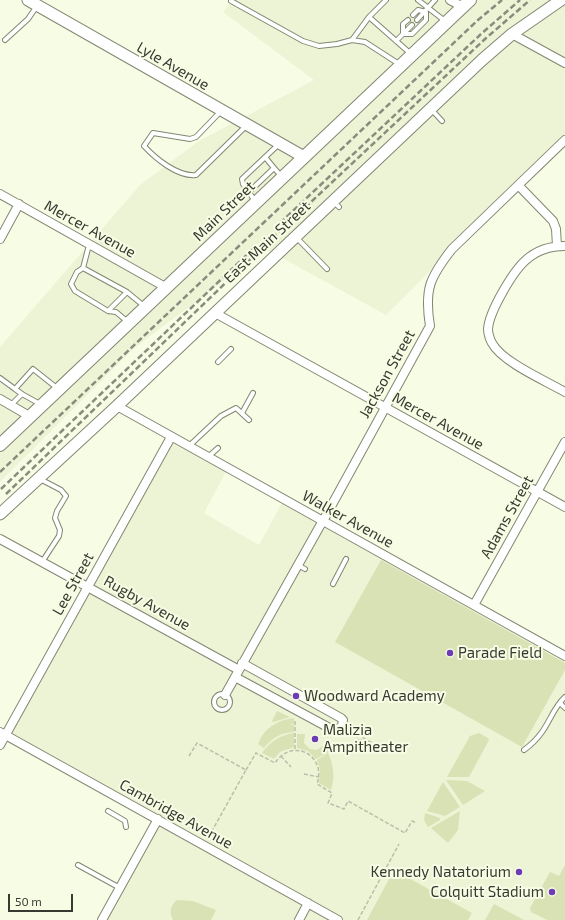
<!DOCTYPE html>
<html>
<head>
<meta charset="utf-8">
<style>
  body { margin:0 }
  #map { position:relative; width:565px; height:920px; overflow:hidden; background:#f7fde5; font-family:"Exo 2",sans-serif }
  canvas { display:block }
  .scale { position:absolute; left:8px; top:894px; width:65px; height:18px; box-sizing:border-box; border:2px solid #383a31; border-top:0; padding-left:5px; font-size:12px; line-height:14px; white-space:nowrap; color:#383a31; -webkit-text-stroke:3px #f7fde5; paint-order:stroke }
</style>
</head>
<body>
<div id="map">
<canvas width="565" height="920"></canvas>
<div class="scale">50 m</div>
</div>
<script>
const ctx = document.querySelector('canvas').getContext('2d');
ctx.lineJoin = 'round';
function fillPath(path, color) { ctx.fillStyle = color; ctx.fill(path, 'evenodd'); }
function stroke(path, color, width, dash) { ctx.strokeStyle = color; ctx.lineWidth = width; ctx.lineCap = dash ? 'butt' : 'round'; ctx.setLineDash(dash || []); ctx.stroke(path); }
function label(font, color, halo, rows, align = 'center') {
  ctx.font = font + ' "Exo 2",sans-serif'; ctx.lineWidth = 4; ctx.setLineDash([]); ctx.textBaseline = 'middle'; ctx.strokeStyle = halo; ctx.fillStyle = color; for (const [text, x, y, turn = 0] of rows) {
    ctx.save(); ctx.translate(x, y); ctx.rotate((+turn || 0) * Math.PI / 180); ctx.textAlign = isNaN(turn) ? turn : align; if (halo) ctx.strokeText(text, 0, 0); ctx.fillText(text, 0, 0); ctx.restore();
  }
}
fillPath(new Path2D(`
  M233,0H565V136L386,315L266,249L133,349L0,482V347L140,185L199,141L314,80L223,12Z
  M171,437L228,468L204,513L259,545L284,499L565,656V920H102L157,819L5,735Z`), '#ecf4d5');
fillPath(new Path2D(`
  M381,560L565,663V670L522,747L335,642Z
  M277,711L290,717L273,722L272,721Z
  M294,718V724L289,725H294V732C280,733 272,738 264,748L258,744C263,729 277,720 294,718Z
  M294,733V747L280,752L274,759L262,753C270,742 280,735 294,733Z
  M479,733L488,738L489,740L469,777H447L470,736Z
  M297,734H305L304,743L310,749L317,750L324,745L329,752L316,759L308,751L297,748Z
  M328,753C334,766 335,777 331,790L319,783L320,769L317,760Z
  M446,780L467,781L485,791L463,805Z
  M443,782L460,807L445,816L427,811Z
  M460,811L458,830L448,843L431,828Z
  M425,813L440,818V820L428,827L424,820Z
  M565,865V920H547L531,912L530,908L550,872L559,876Z
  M394,870L472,913L468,920H367Z
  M177,900L193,901L216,910L211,920H173C169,912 170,906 177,900Z
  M494,904L524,920H485Z`), '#d8e2b5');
const lane = new Path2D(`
  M386,0L369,17L411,54
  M418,0L445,21
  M231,1L303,41L319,46L337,44L352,40L369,17
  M408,20L403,24V34H412L426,20V12L418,10L413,15
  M417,20L435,0
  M5,40L28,19L37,6
  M352,40L365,42L399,64
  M396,41L412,25
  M431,109L442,121
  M222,110L196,137L190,139L153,133L144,146C156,159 178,177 196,175L247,125
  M265,157L274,168
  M249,192L274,168L282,177
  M255,201L243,184L242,179L279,144
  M333,201L339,207
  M296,237L327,269
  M83,268L89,245
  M108,311L127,292
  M128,322L116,312L108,311L75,291L71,284L77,272L83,268L127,292L144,306
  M218,362L231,349
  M0,378L15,389
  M22,394L40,404
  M11,405L22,394L15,389L33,369L57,388
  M242,413L253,393
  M189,446L221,416L236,408L249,420
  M208,457L218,448
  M40,479L61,490L66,496L57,511L55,518L60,530L59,536L42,562
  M298,565L305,569
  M333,584L346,559
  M214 702a8 8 0 1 1 16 0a8 8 0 1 1-16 0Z
  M560,703L565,708
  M524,750C531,745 537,739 542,732C550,721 554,707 565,697
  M108,811L125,821L126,827
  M78,865L120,888`);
const street = new Path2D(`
  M450,0L463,7
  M512,34L565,63
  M519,186L553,221L556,229L557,246
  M0,194L167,288
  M0,239L19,204
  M565,246C550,246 537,250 526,260C513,271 489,312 488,329C488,333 490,340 492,343C502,362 546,381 565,392
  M215,313L565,507
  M0,399L31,417
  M117,406L565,656
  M323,521L430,326C424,289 430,277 452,249L565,140
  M0,539L239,670
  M474,605L565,442
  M235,677L335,731L342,726L343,720L341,718L242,663
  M225,695L321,524
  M0,732L338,920
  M0,745L171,437
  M102,920L158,819
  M299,920L308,903`);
const secondary = new Path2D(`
  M28,0L304,157
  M0,514L117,406L482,60L512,34L561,0`);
const primary = new Path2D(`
  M0,445L470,0`);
stroke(lane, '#828772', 6);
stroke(street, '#828772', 10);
stroke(secondary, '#828772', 13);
stroke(primary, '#828772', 14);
stroke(new Path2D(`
  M341,693L343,689
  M348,730L357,735
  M357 737a3 3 0 1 1 6 0a3 3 0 1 1-6 0Z
  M362,734L367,725
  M363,738L376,745
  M295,749V719
  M352,750L358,739
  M189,756L197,743L246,770L208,838
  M281,756L291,767
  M246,770L256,753L275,763C292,737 327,755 317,784L332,793L328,803L344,809L348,801L405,833L412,821L417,823
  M304,774L319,777
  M358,920L399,844`), '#babeab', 1.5, [4, 2]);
stroke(lane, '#fff', 4);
stroke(street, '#fff', 8);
stroke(secondary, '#fff', 11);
stroke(primary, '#fff', 12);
stroke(new Path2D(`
  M280,223L481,34L520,0
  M0,472L478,20L502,0
  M1,489L254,248
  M6,494L264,246L485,39L530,0`), '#898c7d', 2.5, [6, 3]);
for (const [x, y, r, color] of [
  [450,653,4,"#6d3bb3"],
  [296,696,4,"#6d3bb3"],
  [315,739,4,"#6d3bb3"],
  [519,872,4,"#6d3bb3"],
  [552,892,4,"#6d3bb3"]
]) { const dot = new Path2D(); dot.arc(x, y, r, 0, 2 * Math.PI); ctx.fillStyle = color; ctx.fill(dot); stroke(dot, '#f7fde5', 1.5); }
label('15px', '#383a31', '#f7fde5', [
  ["Lyle Avenue",173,66,30],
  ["Main Street",224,211,-44],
  ["Mercer Avenue",90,229,29],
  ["East Main Street",267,242,-43],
  ["Jackson Street",387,374,-61],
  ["Mercer Avenue",438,421,29],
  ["Adams Street",507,517,-61],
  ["Walker Avenue",348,519,29],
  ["Lee Street",73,584,-61],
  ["Rugby Avenue",147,603,29],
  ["Cambridge Avenue",176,814,29]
]);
label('15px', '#383a31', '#f7fde5', [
  ["Parade Field",458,653],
  ["Woodward Academy",304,696],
  ["Malizia",323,730],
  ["Ampitheater",323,747],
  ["Kennedy Natatorium",511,872,"right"],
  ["Colquitt Stadium",544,892,"right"]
], 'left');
</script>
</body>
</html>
